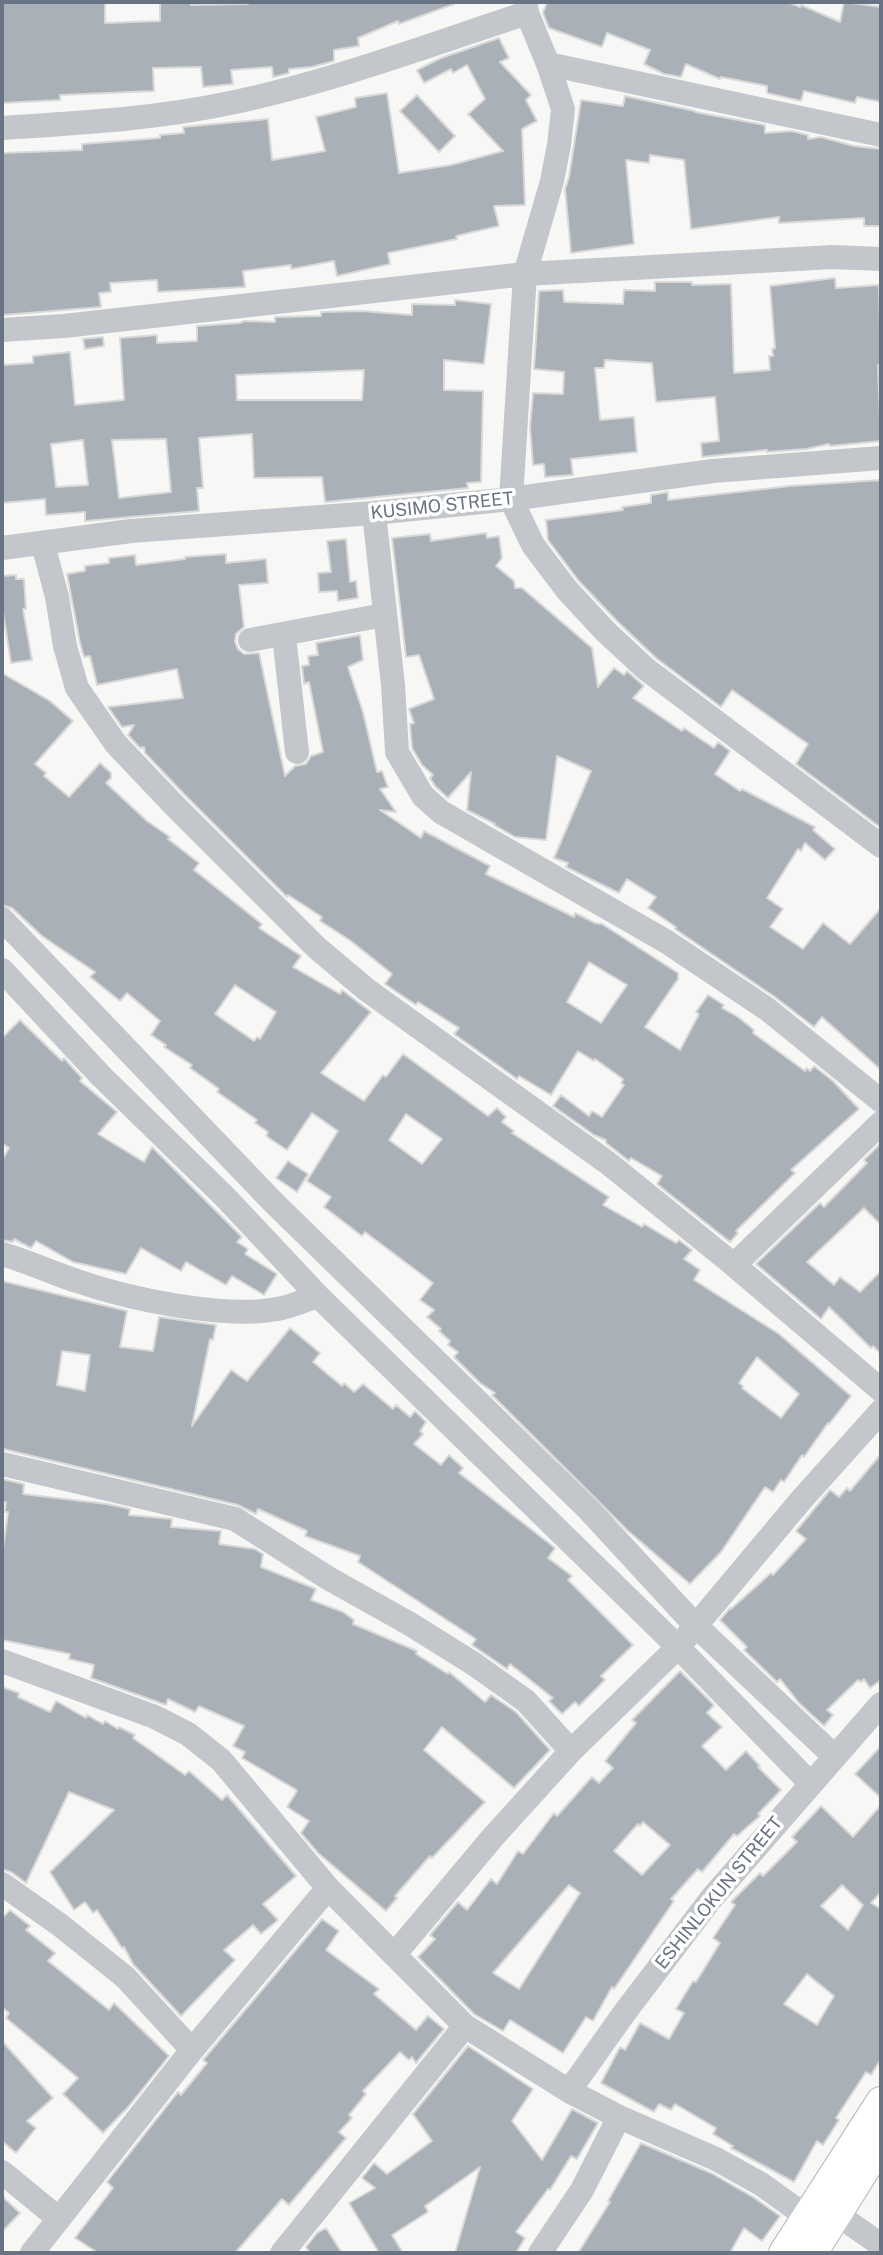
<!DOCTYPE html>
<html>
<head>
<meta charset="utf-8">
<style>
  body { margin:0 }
  #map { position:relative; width:883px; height:2255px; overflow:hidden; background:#f7f7f5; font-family:"Public Sans",sans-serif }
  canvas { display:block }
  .frame { position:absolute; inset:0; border:4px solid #687384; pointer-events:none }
</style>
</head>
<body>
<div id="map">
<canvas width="883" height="2255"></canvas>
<div class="frame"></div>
</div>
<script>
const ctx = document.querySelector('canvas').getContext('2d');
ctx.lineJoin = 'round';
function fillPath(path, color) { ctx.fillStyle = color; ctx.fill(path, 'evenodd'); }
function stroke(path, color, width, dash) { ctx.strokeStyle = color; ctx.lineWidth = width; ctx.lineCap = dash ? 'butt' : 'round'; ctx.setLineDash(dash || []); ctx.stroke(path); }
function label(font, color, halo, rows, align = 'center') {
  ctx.font = font + ' "Public Sans",sans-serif'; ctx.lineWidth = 7; ctx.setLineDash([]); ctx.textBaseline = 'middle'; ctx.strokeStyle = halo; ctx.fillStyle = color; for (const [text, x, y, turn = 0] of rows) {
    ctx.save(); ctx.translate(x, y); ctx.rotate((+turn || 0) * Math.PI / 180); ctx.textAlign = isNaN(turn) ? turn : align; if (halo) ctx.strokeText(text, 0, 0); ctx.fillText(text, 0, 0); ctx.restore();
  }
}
const building = new Path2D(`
  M2,2H105V23L160,21V2H191V5L248,4V2H453L454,4L399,24L398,21L358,38L359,46L334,50V61L312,67L289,69V73L278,76L273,77L272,67L231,70L233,84L203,87L201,67L153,68L154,91L60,95V100L2,103Z
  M547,2H788L800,7L801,5L840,22L844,2L881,7V102L857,97L855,103L804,91L801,101L767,93V86L721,77L720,79L686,64L681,77L664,74L644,64L650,50L607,33L602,47L549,28L543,13Z
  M499,38L509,58L500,62L531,95L526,100L537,121L522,129L525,205L494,206L499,226L456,236L457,239L388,253L390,264L337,276L334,261L291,269V265L243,271L245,287L158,292L157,280L110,283L111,292L99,293L101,307L3,315L2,153L82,150V144L160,138V135L184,133L183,127L268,119L272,160L325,151L316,117L356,107L355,98L387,93L399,173L451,165L503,151L468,114L485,99L467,65L453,73L451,69L424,83L417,70L441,58Z
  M417,95L455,136L439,152L400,111Z
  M625,96L695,111V112L765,125V133L791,131L808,135V139L821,137L854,146L881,149V226H864V218L779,223V217L691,229L684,160L650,155L649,163L626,160L634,244L571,253L565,189L569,177L581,100L623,106Z
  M835,278L836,288L879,285L881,365H878L881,441L830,446L829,444L806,449L767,452V450L702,457L701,443L719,441L715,397L656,402L652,363L605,360L604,368H595L600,420L634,417L637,452L571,459L573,475L545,477L544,464L533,465L530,427L533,393L563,394L564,372L534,369L539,291L563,290L564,302L623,304L624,290L655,291V282H692V285L731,284L734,373L770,370L769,356H773L772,349L775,348L770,286Z
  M455,300L491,304L484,364L444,360V390L483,391L481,482L467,483L468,488L325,502L322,477L254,478L252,434L199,438L203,488H197L199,511L85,521V512L46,515L45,499L2,503V365L33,363V356L70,352L75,405L124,400L120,338L157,335V343L197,341V326L240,323L244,321L275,322V317L321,316V312L362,311L412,315V304L455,305ZM364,370L362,400H237L236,375ZM166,439L171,492L119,498L112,440ZM83,440L88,485L56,487L51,444Z
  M103,337L104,346L85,349L83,339Z
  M881,480V828L796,764L808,744L732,690L721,707L656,658L617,621L578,580L548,540L546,520L623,510L622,507L651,503V495L668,492V500L790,486Z
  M486,533L487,538L499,536L502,558L496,566L514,581L515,588H522L592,648L598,687L614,668L624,675L627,671L644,686L633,698L682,731L684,728L714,748L718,742L730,751L715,774L740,791L742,789L815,827L813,830L835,849L825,860L805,843L801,851L798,849L767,898L783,909L770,927L803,949L823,923L850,944L881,908V1070L822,1017L814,1027L775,997L675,929L676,927L648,908L656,897L627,879L619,893L566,867L568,863L554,858L591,771L557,756L546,840L515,837L494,825L495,824L467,810L471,772L448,798L435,786L430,778L433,775L422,765L412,748L410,724L414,723L409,709L434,699L419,655L406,657L392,538L430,534L431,541Z
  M346,539L350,582L356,581L358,598L338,601L337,591L319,592L318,573L331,572L327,541Z
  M226,554V563L266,559L268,583L239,585L244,627L236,634L235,642L238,649L244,654L259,653L285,776L295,766L306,764L311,756L323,752L309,682L304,684L302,666L309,665L308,656L318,655L316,643L360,635L363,660L348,667L363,712L377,772L382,771L388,787L380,789L396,812L380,810L421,838L424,831L490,866L486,874L574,917L575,913L595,923L602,924L678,973V979L645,1027L680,1050L699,1014L696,1012L708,995L724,1005L722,1008L738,1017L754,1030L753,1033L805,1071L807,1068L810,1071L814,1066L833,1081L859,1109L791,1170L795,1173L736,1231L738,1233L730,1242L657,1184L662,1176L631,1158L629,1161L606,1143V1140L594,1135L553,1106L561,1095L589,1116L592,1111L602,1117L624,1085L621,1083L623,1079L595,1059L594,1061L578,1051L551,1095L519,1076L517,1079L454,1034L459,1028L418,1002L416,1005L385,984L392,974L351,941L320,921L322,917L288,895L287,897L184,794L145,753L144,747L140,748L128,735L134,725L122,727L108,707L183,698L177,669L97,685L90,656L84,657L80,643L67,574L85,571V566L109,563V558L135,555L136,565L185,559V557ZM589,962L627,985L601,1023L567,1002Z
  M16,575V579H24L26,609H23L32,660L11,663L2,606V576Z
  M2,673L50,701L73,721L35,764L46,773L44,776L69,797L100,763L111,773V778L106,783L147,821L170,837L168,839L199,863L194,870L262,924L259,928L301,956L293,967L340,994L342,990L371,1012L321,1073L364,1101L383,1075L386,1077L403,1054L488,1116L497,1108L506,1117L502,1122L514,1131L512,1133L609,1197L603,1205L642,1227L644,1224L676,1243L679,1240L692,1250L684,1259L700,1270L694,1280L779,1334L851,1396L829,1424L828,1423L804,1457L802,1455L784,1482L781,1480L773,1492L765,1487L721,1552L690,1584L627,1530L492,1395L495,1393L480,1383L454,1357L458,1352L448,1345L450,1341L439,1331L441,1329L427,1317L434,1310L420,1300L433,1283L365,1232L362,1236L324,1207L331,1197L307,1181L338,1131L312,1113L287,1150L266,1136L268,1132L255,1123L257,1120L217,1092L219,1089L190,1068L192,1065L164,1047L166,1045L151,1035L160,1021L127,993L120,1001L90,977L95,972L42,936L12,908L2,905ZM235,985L276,1012L260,1039L257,1037L254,1041L215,1014ZM406,1114L442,1139L422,1164L389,1140ZM757,1357L799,1394L781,1418L742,1388L743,1386L739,1383Z
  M20,1020L62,1061L64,1058L82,1078L80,1081L117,1112L98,1134L144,1162L152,1147L242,1237L237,1242L248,1249L245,1254L277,1274L264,1295L232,1276L226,1285L186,1262L181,1271L141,1248L126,1274L73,1262L36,1241L31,1248L14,1239L13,1242L2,1240V1160L9,1148L2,1143V1038Z
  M881,1143V1225L864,1208L807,1262L834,1285L840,1277L860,1292L881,1271V1354L873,1346L871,1348L829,1307L821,1319L756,1264L820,1203L824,1207L867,1163L864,1160Z
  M288,1161L308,1174L297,1192L276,1178Z
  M2,1281L127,1311L120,1347L153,1351L159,1317L216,1325L213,1340L210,1339L192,1426L231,1370L247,1381L290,1328L320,1353L313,1362L342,1386L344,1383L354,1392L363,1384L393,1409L396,1405L410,1417L415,1411L426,1422L420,1431L423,1434L414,1444L441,1465L449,1455L463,1468L459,1473L555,1548L548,1558L572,1576L568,1580L633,1645L601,1676L605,1680L579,1706L575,1702L562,1714L549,1701L553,1698L510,1664L507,1669L472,1645L476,1639L358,1562L360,1556L305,1536L307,1531L258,1509L256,1514L238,1505L3,1449ZM62,1351L90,1355L85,1391L57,1385Z
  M881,1454V1680L870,1688L864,1679L861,1682L858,1680L827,1710L833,1715L824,1726L800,1704L780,1679L777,1682L744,1650L747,1647L720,1620L730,1608L731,1609L771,1573L773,1575L806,1539L796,1531L830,1490L839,1497L847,1488L850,1491Z
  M2,1479L24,1484L23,1494L107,1504L130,1509L129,1515L172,1519L171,1527L221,1531L219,1544L255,1549L263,1554L261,1567L316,1589L311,1600L343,1612L354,1620L353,1624L417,1651L416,1654L448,1674L449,1672L485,1702L491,1695L516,1712L550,1750L514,1788L442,1727L424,1750L485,1802L432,1858L430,1856L395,1896L397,1898L386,1911L318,1853L301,1833L309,1821L287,1807L297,1791L295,1789L242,1758L245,1752L233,1746L244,1726L199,1706L195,1712L168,1699L166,1705L91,1678L94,1665L69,1659L70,1654L2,1640V1556L8,1512H5L6,1502H2Z
  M680,1671L714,1705L707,1713L722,1727L702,1746L726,1770L746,1751L760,1766L758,1767L781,1790L758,1814L760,1816L737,1836L734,1834L702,1872L698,1869L671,1899L674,1901L614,1989L612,1987L593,2021L586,2017L563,2053L510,2020L503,2031L474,2014L418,1957L435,1939L430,1935L458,1902L467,1910L491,1879L497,1884L518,1851L523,1854L554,1813L557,1816L592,1777L599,1783L613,1768L605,1761L636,1723L632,1720ZM643,1822L670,1845L642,1875L614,1851L638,1824L640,1826ZM569,1885L580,1893L519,1989L493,1973Z
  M2,1687L19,1693L18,1697L50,1712L56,1701L86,1718L87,1715L103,1724L105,1721L118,1729L119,1727L135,1735L133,1738L185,1775L189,1771L222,1800L227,1795L296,1876L263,1904L278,1920L261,1934L253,1925L224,1950L235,1960L181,2016L133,1964L124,1947L122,1948L97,1910L93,1913L85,1902L74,1910L50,1872L114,1810L69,1792L26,1883L11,1872L2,1869Z
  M881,1746V1798L855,1774Z
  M881,1805V1892L871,1903L881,1909V2059L871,2075L866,2072L836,2118L839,2120L823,2145L817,2141L794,2182L731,2148L733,2146L713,2134L716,2128L675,2104L671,2110L659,2104L654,2112L601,2083L620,2047L625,2050L640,2023L669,2039L684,2013L676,2009L693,1981L696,1982L720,1943L713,1938L735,1905L731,1902L760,1873L763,1876L797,1842L792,1837L821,1806L853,1837ZM842,1885L863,1905L848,1930L821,1906ZM807,1974L834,1996L817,2025L784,2004Z
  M10,1910L30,1926L26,1930L55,1953L48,1961L109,2010L114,2003L169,2056L129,2106L103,2133L63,2094L78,2078L6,2018L9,2013L2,2007V1918Z
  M322,1919L339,1931L326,1950L379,1989L374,1994L416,2030L428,2016L444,2029L416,2063L412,2057L409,2060L400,2052L363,2091L366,2094L349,2115L352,2118L339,2132L346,2138L289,2205L282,2199L235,2253H98L75,2238L113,2188L107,2182L178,2092L181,2095L207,2063L203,2060Z
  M2,2041L53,2098L27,2121L36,2128L16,2153L2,2141Z
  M468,2046L533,2089L512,2121L542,2160L572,2109L598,2123L577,2159L571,2156L550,2190L548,2189L516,2232L525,2238L516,2253H455L480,2167L425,2206L428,2212L392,2235L403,2253H379L349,2203L375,2188L362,2178L374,2163L387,2174L432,2141L413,2114Z
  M641,2143L711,2173L753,2197L780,2216L762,2241L744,2228L730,2253H578L610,2202L608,2201Z
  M2,2196L20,2213L2,2232Z
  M326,2228L342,2253H310L306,2247L317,2233Z`);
fillPath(building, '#aab0b7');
stroke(building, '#d9d9d7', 2);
const major = new Path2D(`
  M784,2253L881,2102
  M812,2253L881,2143`);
stroke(major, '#b6b9be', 32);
stroke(new Path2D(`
  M526,2L527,13L548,64L563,109L559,145L552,181L525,274L511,499L533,545L567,590L606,632L646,669L881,846
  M548,64L881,135
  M2,128C78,123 155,119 230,103C331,82 429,45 527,13
  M2,330L64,326L525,274L833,257L881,259
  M374,513L393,685L397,752L423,796L441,812L667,942L767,1009L881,1101
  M43,544L57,597L65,646L77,688L116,744L173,804L317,948L367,990L608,1163L734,1265L881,1390
  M2,548L131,531L374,513L511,499L713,471L881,458
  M284,635L297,752
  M250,640L384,615
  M2,919L273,1202L589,1510L695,1625L834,1756
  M2,970L101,1076L225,1197L318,1296L678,1647L811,1784
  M2,1254C27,1261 52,1273 77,1281C129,1299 223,1319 277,1309C291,1307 305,1300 318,1296
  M734,1265L881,1123
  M2,1464L235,1519L328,1578L410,1624L474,1664L526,1701L571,1751
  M2,1661L155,1717L188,1734L221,1760L328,1888L465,2026L569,2091L619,2117L716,2159L761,2184L807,2217
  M2,1884L60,1925L125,1977L192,2050
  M394,1955L493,1837L571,1751L678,1647L802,1499L881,1411
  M569,2091L625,2012L711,1899L881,1704
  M2,2172L59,2219
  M838,2215L881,2245
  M32,2253L192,2050L328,1888
  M282,2253L465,2026
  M540,2253L582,2190L619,2117`), '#c3c6ca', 24);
stroke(major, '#fff', 30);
label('18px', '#687384', '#fff', [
  ["KUSIMO STREET",442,506,-6],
  ["ESHINLOKUN STREET",719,1893,-51]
]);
</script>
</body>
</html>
